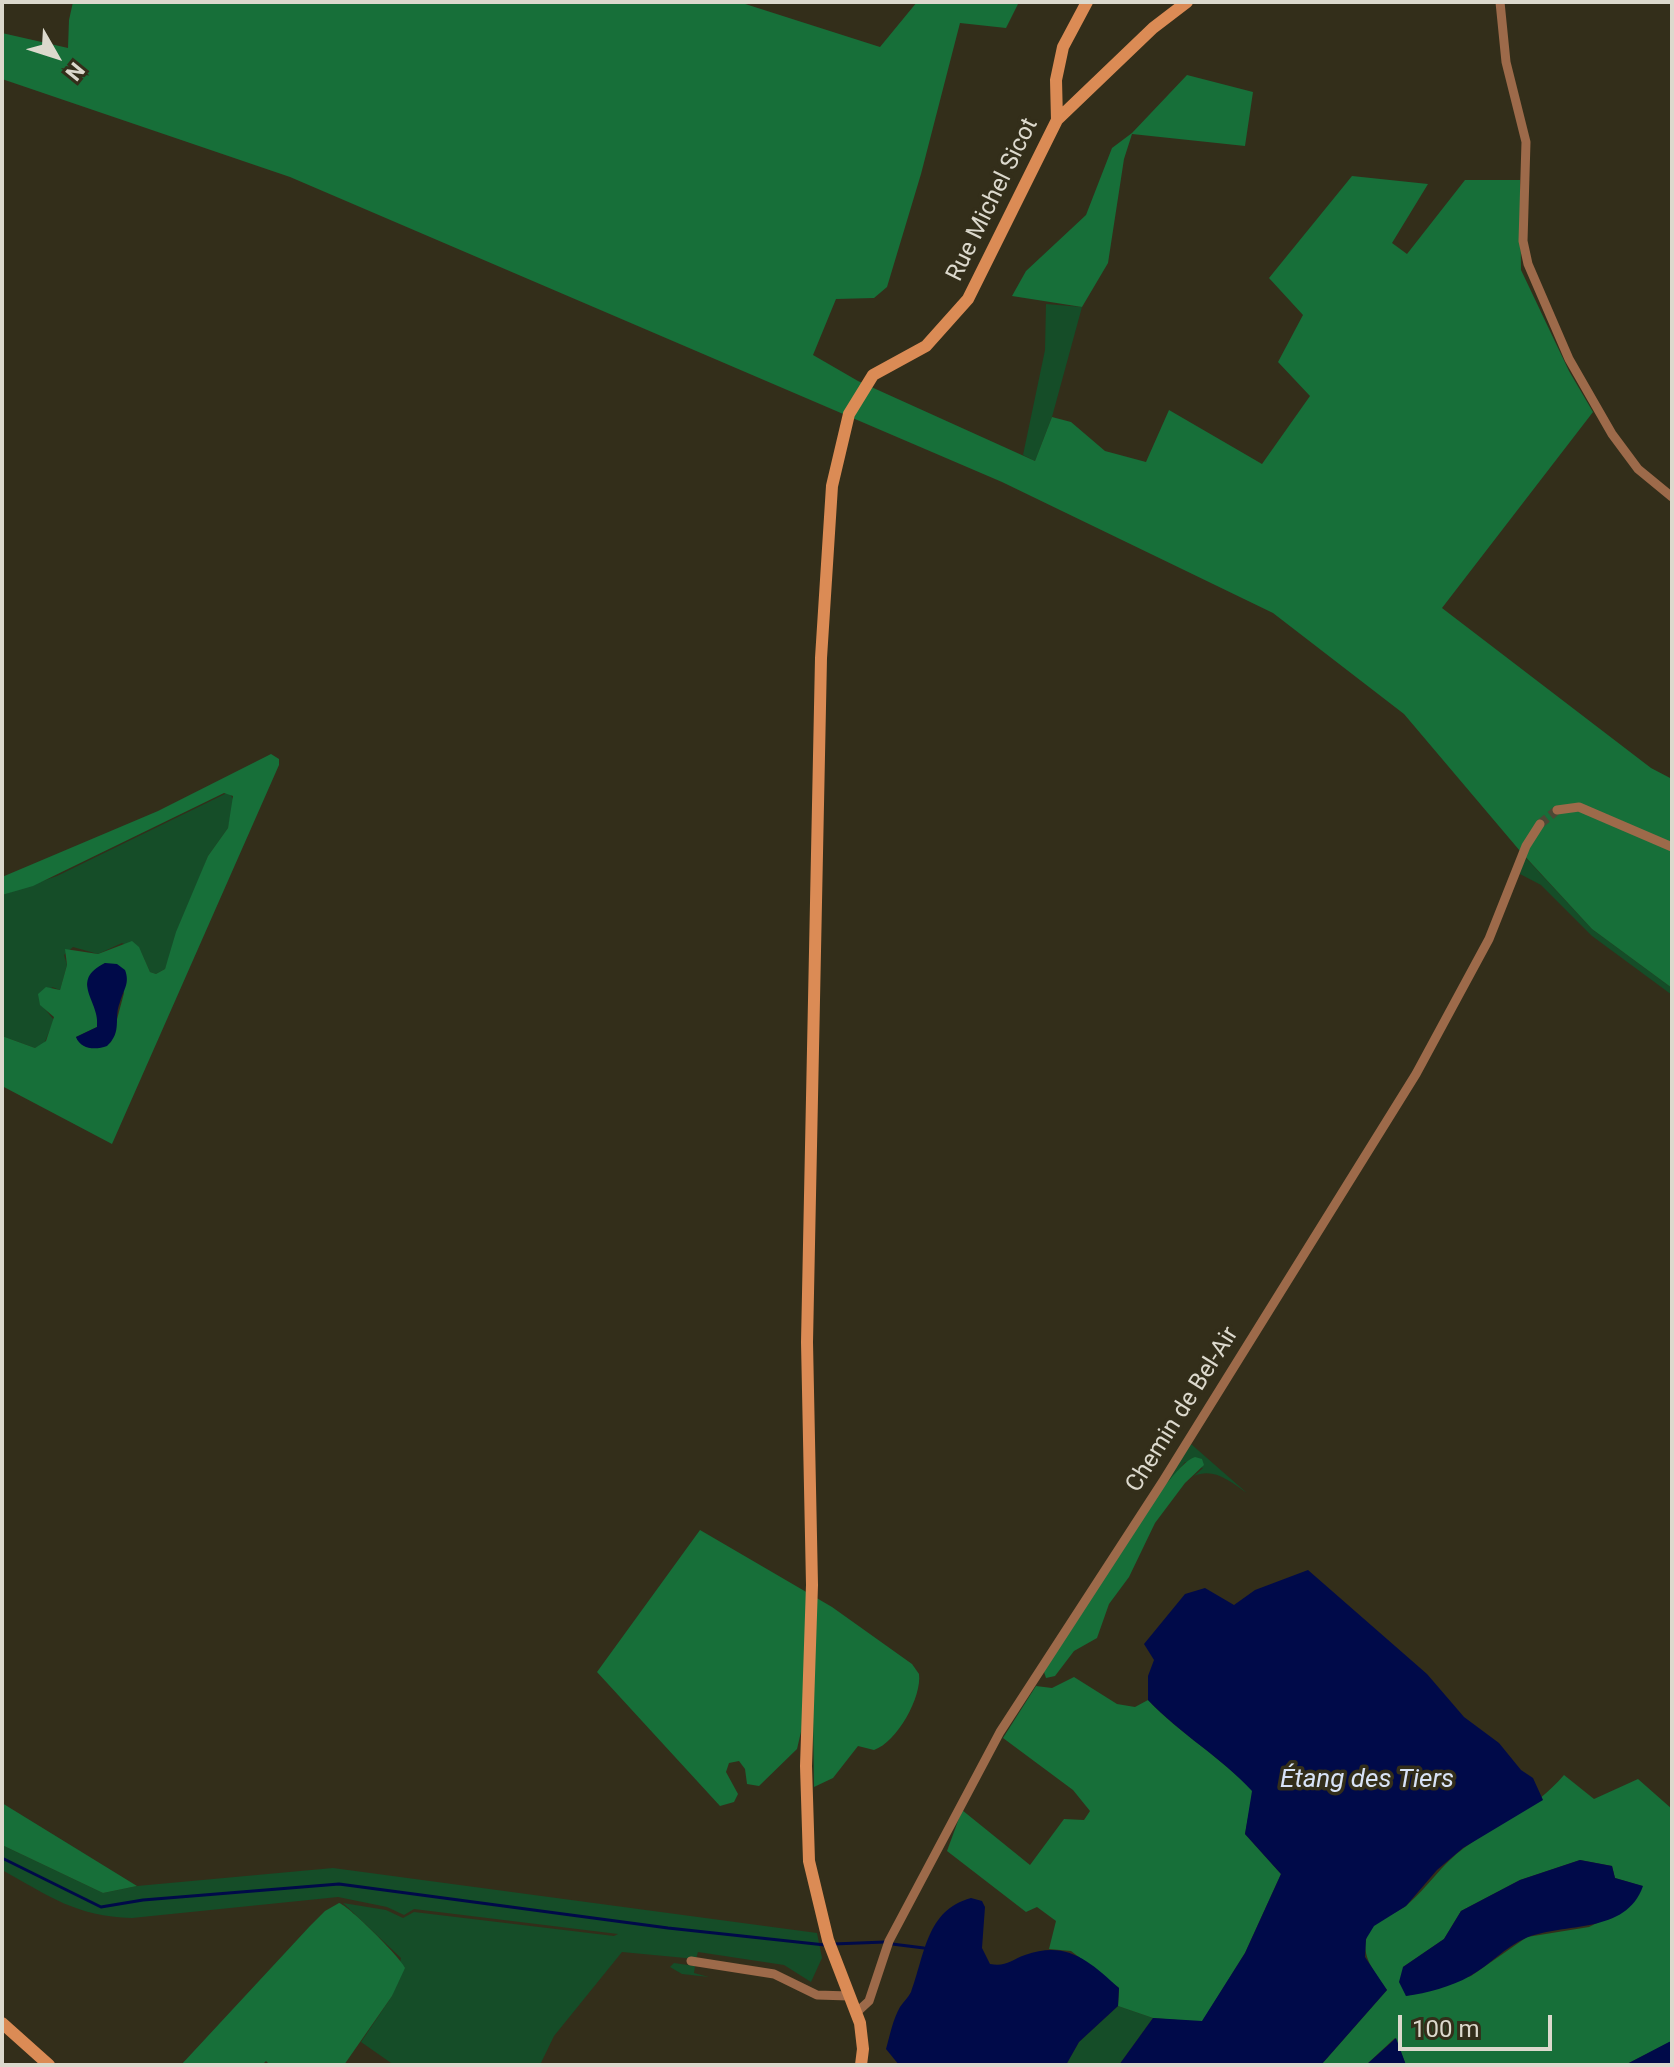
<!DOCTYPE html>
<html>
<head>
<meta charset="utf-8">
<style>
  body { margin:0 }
  #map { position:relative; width:1674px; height:2067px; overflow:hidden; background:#332e1a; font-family:Roboto,sans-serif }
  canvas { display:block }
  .frame { position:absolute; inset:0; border:4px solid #dcd9cd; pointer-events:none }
  .north { position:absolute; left:16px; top:16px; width:80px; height:80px; -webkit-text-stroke:6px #332e1a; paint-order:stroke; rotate:129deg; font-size:22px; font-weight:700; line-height:32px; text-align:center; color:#dcd9cd }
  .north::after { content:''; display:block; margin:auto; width:28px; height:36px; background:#dcd9cd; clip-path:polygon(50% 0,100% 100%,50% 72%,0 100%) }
  .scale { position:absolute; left:1398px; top:2015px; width:154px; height:36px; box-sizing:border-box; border:4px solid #dcd9cd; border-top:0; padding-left:10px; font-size:24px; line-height:28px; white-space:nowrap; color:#dcd9cd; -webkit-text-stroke:6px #332e1a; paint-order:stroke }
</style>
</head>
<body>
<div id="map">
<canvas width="1674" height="2067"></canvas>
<div class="frame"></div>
<div class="north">N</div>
<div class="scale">100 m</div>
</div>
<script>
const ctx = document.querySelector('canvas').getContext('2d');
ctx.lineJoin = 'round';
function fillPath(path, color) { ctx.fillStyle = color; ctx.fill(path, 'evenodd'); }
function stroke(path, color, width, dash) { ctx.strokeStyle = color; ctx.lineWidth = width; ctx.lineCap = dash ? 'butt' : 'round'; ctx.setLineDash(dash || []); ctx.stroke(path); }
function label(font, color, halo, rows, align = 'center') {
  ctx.font = font + ' Roboto,sans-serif'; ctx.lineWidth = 7; ctx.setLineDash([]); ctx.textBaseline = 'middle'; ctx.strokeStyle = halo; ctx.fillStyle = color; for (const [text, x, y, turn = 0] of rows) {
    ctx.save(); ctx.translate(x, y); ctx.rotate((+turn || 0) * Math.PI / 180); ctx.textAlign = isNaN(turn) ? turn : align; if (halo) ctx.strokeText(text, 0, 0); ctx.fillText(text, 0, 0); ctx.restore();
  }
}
fillPath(new Path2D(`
  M1046,304L1082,307L1052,417L1035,461L1023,455L1045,350Z
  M229,792L234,801L228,828L208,856L165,969L156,974L150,972L141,952L122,943L98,954L73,947L64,955L67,965L60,990L52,987L44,1008L54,1020L44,1044L35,1048L2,1036V895L57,876Z
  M1525,857L1592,929L1672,988V995L1592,936L1541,885L1520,874Z
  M1191,1444L1247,1493C1231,1482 1214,1467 1194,1476L1203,1468L1185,1462L1160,1492Z
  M2,1845L103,1893L137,1886L333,1868L817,1933L822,1958L811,1982L784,1965L698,1952L696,1959L622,1952L554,2036L540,2065H394L361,2042L392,1996L401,1958L343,1903L386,1910L403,1918L414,1912L614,1936L618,1934L422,1910L414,1909L404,1915L387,1907L338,1897L132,1918C75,1916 51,1897 2,1870Z
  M674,1963L695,1966L694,1973L709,1977L682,1974L670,1967Z
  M1118,2006L1153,2018L1119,2065H1066L1079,2042Z`), '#154d28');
fillPath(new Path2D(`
  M73,2H739L880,47L917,2H1019L1006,28L960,23L921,174L887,287L874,298L836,299L813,355L858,381L1035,461L1052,417L1071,422L1105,451L1146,462L1169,410L1262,464L1310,396L1278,362L1303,315L1269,278L1352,176L1428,184L1392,243L1407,254L1465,180H1520L1521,270L1569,371L1593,412L1442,608L1651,768L1672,779V988L1592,929L1520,851L1404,714L1273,613L1002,482L290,177L2,79V33L68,48L69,20Z
  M1187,75L1253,92L1245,146L1132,134L1124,159L1108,263L1082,307L1012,296L1026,271L1086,215L1112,148L1132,133Z
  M271,754L279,759V765L112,1144L2,1086V1036L35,1048L46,1041L54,1017L40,1005L38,994L46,987L60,990L67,965L65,949L98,954L132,941L139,947L150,972L156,974L165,969L176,932L208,856L228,828L233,796L224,793L33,886L2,895V877L158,811ZM105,963L124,993L111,1042C100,1051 82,1050 76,1037L97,1027V1013L87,984L95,970Z
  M1195,1457L1202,1459L1204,1465L1185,1483L1155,1523L1129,1577L1109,1604L1097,1638L1074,1651L1055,1676L1046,1678L1044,1672C1066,1637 1166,1465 1195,1457Z
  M700,1530L832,1607L912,1664L919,1674C922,1697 897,1742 874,1750L858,1746L833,1778L814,1787L813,1714L804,1719L797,1749L759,1786L747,1784L745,1769L739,1761L729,1763L726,1772L738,1794L734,1802L720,1806L597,1672Z
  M1074,1677L1117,1704L1135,1707L1148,1700C1180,1734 1221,1757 1253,1791L1245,1834L1281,1874L1245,1953L1202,2022L1153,2018L1118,2006L1119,1988L1071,1951L1049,1949L1056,1921L1037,1907L1026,1912L947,1851L962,1810L1030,1865L1064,1819L1084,1820L1090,1811L1073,1790L1003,1738L1036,1686L1052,1688Z
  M1564,1775L1594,1799L1638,1779L1672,1809V2041L1625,2065H1406L1395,2038L1366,2065H1321L1387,1990C1377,1975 1362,1959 1366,1940C1371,1918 1392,1917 1407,1905C1427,1888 1442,1864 1464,1848C1501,1821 1533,1811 1564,1775ZM1580,1860L1612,1866L1615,1878L1642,1886L1605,1919L1589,1927L1527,1937L1471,1976L1406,1996L1403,1967L1444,1939L1461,1911L1520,1880Z
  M2,1803L137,1886L103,1893L2,1845Z
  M339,1903C348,1905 403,1960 405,1968L392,1996L344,2065H270L266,2061L262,2065H181L310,1926L325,1911Z`), '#176f39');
fillPath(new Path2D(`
  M105,963L117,964L125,970C130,983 124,989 120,1002C113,1019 123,1031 107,1046C96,1050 81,1050 76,1037L97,1027C101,1002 68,981 105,963Z
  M1308,1570L1427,1674L1464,1717L1499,1743L1521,1770L1533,1778L1543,1800L1463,1848L1437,1870L1406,1906L1374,1926L1366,1939L1365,1957L1387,1990L1321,2065H1119L1153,2018L1202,2021L1245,1953L1281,1874L1245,1834L1252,1791C1221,1757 1180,1734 1148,1700V1676L1154,1660L1144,1644L1185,1594L1205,1588L1234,1605L1255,1590Z
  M1580,1860L1612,1866L1615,1878L1643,1886C1626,1935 1564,1922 1526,1938C1505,1947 1490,1965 1470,1976C1451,1987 1427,1993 1406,1996L1399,1982L1403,1967L1444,1939L1461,1911L1520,1880Z
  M971,1898L982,1901L985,1907L982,1948L990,1964C1006,1967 1011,1960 1025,1955C1067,1940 1089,1961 1119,1988L1118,2006L1079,2042L1066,2065H899L886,2049C890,2035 893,2019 900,2007C904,2001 908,1998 911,1992C925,1955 926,1910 971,1898Z
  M1396,2038L1406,2065H1366Z
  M1672,2041V2065H1625L1669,2042Z`), '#000a49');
stroke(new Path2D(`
  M2,1858L101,1907L143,1900L339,1884L668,1928L825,1945
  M833,1944L885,1942
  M892,1944L924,1948`), '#000a49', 3);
stroke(new Path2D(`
  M1540,824L1557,810`), '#4c4835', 9, [9, 4.5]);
stroke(new Path2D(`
  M1500,2L1506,62L1526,142L1523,241L1528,264L1569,359L1612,434L1638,469L1672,497
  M1557,810L1579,807L1672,847
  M691,1961L774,1974L817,1995L849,1996
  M856,2013L869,2001L889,1941L1000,1732L1163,1481L1416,1074L1489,939L1526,846L1540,824`), '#9d6a4a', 9);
stroke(new Path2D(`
  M1057,120L1056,80L1063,47L1087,2
  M2,2023L49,2065
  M861,2065L863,2049L860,2023L828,1940L809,1861L806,1766L812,1585L807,1342L821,658L832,486L849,414L873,375L926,346L968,299L1057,120L1153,28L1187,2`), '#db8b55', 12);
label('24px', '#dcd9cd', '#332e1a', [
  ["Rue Michel Sicot",993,200,-64],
  ["Chemin de Bel-Air",1183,1410,-58]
]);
label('italic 26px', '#d8e3f7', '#332e1a', [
  ["Étang des Tiers",1367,1780]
]);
</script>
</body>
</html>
